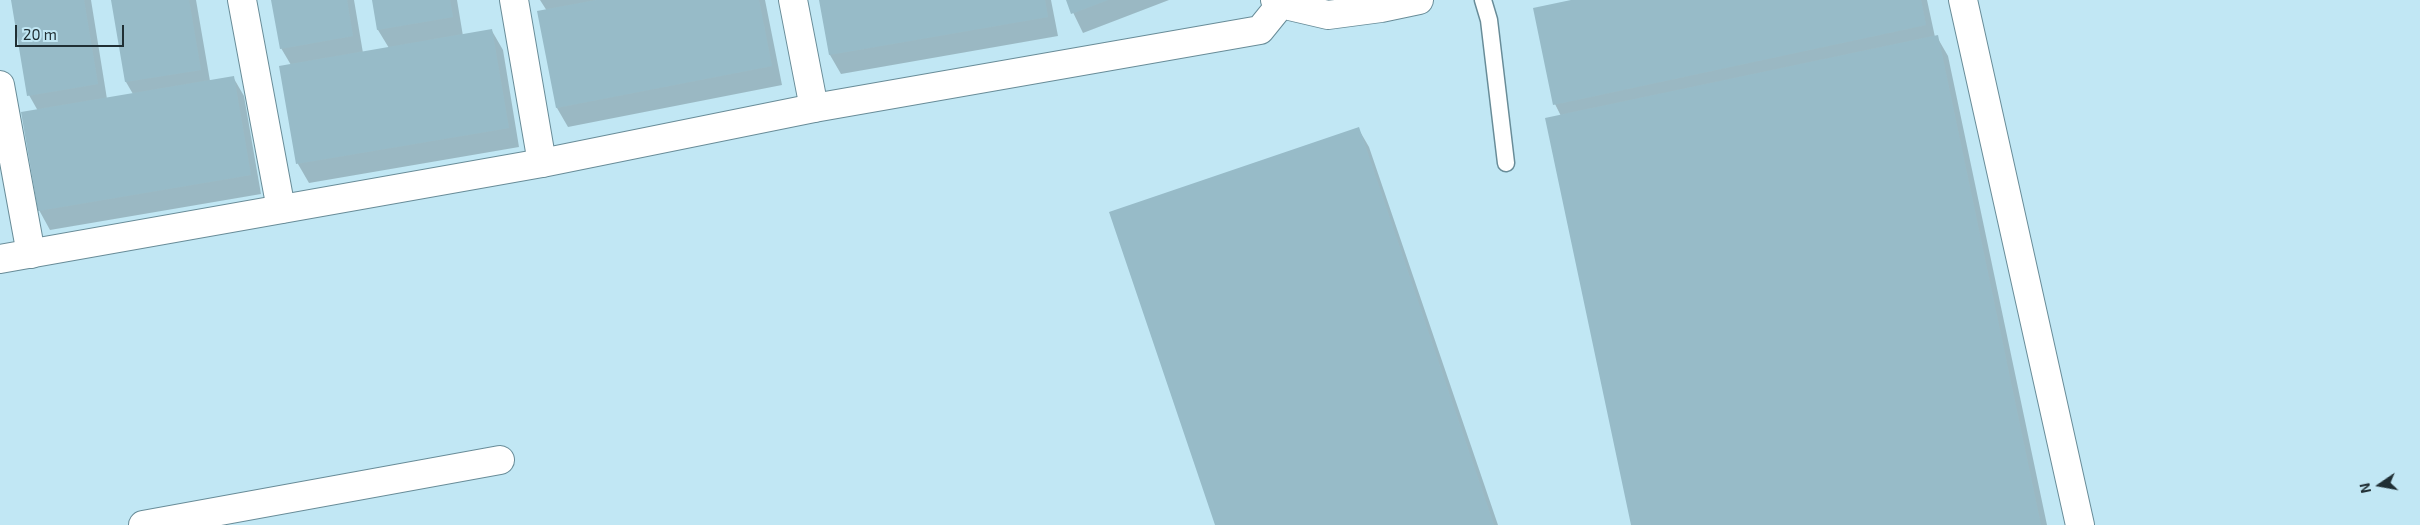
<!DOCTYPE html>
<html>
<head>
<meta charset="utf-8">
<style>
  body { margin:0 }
  #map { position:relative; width:2420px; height:525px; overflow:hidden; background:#c1e7f4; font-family:"Exo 2",sans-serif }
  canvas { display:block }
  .north { position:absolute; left:2355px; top:460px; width:50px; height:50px; -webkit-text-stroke:4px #c1e7f4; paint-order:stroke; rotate:258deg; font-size:14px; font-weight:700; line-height:20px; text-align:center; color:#202f34 }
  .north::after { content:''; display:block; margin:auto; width:18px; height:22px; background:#202f34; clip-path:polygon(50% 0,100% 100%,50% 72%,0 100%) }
  .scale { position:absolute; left:15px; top:25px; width:109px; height:22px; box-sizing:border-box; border:2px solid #202f34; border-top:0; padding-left:6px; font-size:15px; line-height:18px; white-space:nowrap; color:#202f34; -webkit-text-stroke:4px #c1e7f4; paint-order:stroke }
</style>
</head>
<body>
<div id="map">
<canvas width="2420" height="525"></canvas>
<div class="north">N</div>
<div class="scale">20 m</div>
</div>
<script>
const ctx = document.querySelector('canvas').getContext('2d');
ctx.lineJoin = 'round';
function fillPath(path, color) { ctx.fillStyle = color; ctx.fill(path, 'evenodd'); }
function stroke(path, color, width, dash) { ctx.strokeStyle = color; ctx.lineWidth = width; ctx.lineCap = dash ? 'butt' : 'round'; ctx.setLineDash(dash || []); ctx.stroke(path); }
fillPath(new Path2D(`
  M13,0H91L107,99L133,94L126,82L112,0H196L210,81L233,77L244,96L261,194L50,230L39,210L38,111L29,95Z
  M273,0H354L363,53L389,48L378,30L373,0H457L463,36L492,31L503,50L519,147L309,183L298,164L281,67L291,65L281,48Z
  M540,0H765L782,85L568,127L557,108L547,11Z
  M821,0H1051L1058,36L841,74L830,55Z
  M1067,0H1169L1083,33Z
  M1577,0H1927L1935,37H1937L1948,56L2047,525H1632L1561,116L1555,104Z
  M1358,128L1369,147L1498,525H1216Z`), '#0003');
fillPath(new Path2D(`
  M11,0H84L98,84L27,96Z
  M111,0H189L201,70L125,82Z
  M271,0H347L353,36L280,49Z
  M372,0H450L453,17L377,30Z
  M596,0H759L772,66L556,108L537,11Z
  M819,0H1045L1048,17L829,55Z
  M1066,0H1108L1071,14Z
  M1571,0H1921L1926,25L1553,105L1533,8Z
  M492,29L509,128L296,164L279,66Z
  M1938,35L2041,525H1631L1545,118Z
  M234,76L251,175L38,211L21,112Z
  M1359,127L1494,525H1215L1109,212Z`), '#97bbc8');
const service = new Path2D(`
  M1483,0L1489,20L1506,163`);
const minor = new Path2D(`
  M242,0L281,209
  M514,0L542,163
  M793,0L814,108
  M1963,0L2080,525
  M0,85L31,254
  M143,525L500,460`);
const tertiary = new Path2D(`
  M1275,0L1281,4L1328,15L1381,8L1419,0
  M0,259L542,163L814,108L1260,30L1281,4`);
stroke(service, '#688c98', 19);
stroke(minor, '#688c98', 30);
stroke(tertiary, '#688c98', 30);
stroke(service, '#fff', 16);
stroke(minor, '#fff', 28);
stroke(tertiary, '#fff', 28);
</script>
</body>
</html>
